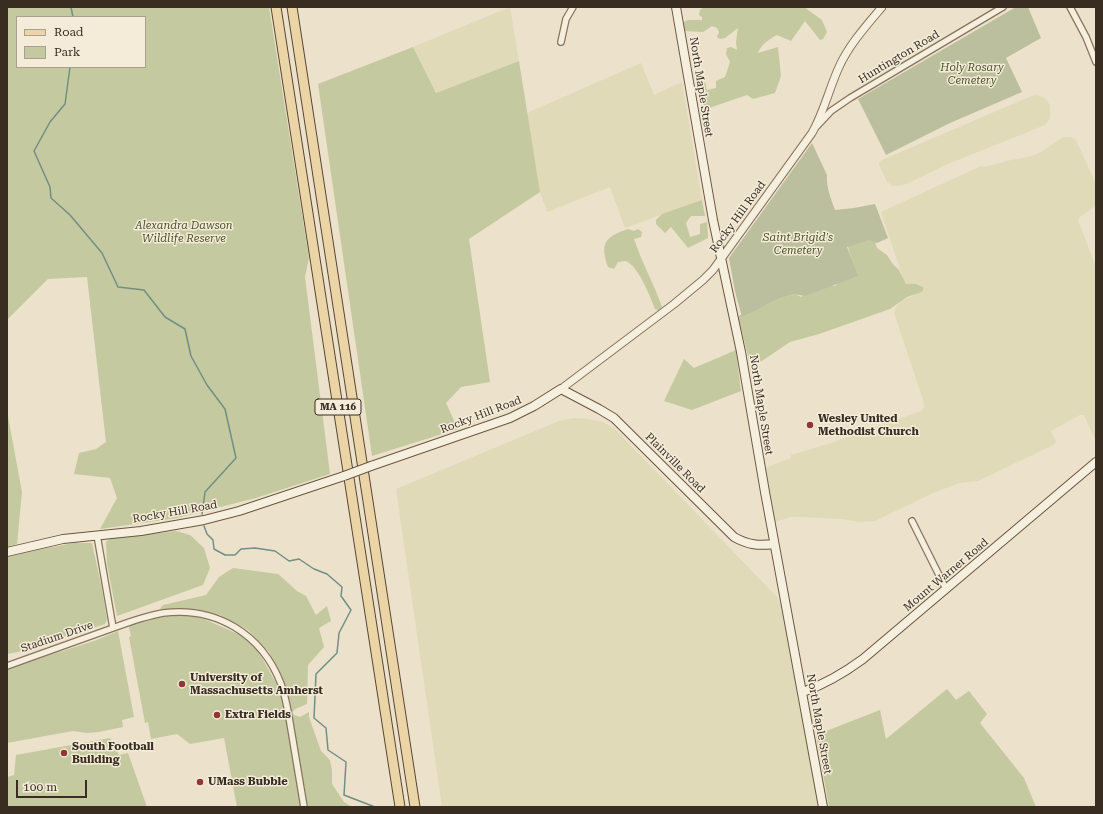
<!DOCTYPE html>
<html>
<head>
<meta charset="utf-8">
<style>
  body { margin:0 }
  #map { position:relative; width:1103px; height:814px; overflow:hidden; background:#ece1ca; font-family:"Roboto Serif",serif }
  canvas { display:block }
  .frame { position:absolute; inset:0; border:8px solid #392d22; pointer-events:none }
  .legend { position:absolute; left:16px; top:16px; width:130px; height:52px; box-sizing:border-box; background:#f4ecd9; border:1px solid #a9a090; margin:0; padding:5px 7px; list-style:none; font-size:12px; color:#392d22 }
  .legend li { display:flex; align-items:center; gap:8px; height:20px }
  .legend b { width:20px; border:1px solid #a9a090 }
  .scale { position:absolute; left:16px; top:780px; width:71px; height:18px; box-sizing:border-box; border:2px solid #392d22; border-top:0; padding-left:5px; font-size:12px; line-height:14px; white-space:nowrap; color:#392d22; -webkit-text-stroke:3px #f4ecd9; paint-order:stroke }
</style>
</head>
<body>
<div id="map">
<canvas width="1103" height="814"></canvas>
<div class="frame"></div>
<ul class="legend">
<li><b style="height:5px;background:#ebd5a6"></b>Road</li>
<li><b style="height:11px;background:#c5c99f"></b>Park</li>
</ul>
<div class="scale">100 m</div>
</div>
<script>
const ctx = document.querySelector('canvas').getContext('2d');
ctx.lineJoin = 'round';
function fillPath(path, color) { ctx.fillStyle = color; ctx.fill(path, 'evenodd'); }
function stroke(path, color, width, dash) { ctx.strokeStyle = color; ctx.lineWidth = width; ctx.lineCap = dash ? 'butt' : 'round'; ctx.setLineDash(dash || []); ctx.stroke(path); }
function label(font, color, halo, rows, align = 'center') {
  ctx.font = font + ' "Roboto Serif",serif'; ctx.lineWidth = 3; ctx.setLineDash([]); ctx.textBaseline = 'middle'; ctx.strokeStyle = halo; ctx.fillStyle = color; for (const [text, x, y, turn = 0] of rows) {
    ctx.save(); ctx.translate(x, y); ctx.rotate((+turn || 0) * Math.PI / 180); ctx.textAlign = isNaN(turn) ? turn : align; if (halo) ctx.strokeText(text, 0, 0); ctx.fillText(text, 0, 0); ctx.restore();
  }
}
fillPath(new Path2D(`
  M510,7L519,61L436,93L413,47Z
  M641,63L654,95L682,82L702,200L625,228L610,187L547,212L540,192L527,113Z
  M1035,95L1044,97L1050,105V116L1049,120L1045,125L948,164L906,184L899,186H893L887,182L879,165V162L882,160L1029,97Z
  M1063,137H1070L1076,140L1096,184V206L1080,217L1078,220L1096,267V442L1084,415H1080L1051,431L1056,441L1055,444L978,481L959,483L931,494L875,521L859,522L842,519L801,517H791L775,522L765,468L791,458V455L828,444L921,411L924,408V403L894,313L897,305L903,300L919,293L923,289V287L918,284H906L904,281L881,212L981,166L986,167L1006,161L1028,157L1037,154L1046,149Z
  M574,418L588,419L603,422L615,429L777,597L784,613L819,807H442L396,489L559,421Z`), '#e1dab8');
fillPath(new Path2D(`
  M7,7H269L309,258L305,277L330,474L256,498L177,518L100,529L117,498L110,478L74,474L79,453L96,449L106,442L87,277L48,279L7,320ZM17,17H145V67H17Z
  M704,7H804L822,20L827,32L823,39L820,40L805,21L791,41L777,35C769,39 761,45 758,53L778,47L781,76L775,93L753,99L747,95L706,109L699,100L696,85L705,82L707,90L716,88V81L725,77L730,62L726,54L727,48L731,47L737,50L736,42L738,28L725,38L720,39L717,37L719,32L717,28L712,26L703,32L684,31L682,23L688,20H702V17L699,15L700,10Z
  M413,47L436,93L519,61L540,192L469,239L490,382L461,387L446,403L458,429L372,456L318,84Z
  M702,200L705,216H691L686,223L690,237L700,234V224L707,222L708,238L688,248L671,227L665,233L656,224V220L662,214Z
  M628,229L634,231L638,229L642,232L641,237L634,239C642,263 654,284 662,307L659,311L655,309C651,298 637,263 625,261C624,261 619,262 618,262L614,269L608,267C600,244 604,237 628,229Z
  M870,240L875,242L877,248L887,255L892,263L899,270L906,284H916L923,287V291L919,293L907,297L890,309L819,334L790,342L753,367L749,360L738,316L766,305L778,299L791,295L795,294L801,297C810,290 823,284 835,286L855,269L849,251L847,241Z
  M736,350L741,391L692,410L664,401L684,359L694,368Z
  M7,411L22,492L17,544L7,547Z
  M176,531L190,535L204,548L210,568L203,585L117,616L107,564L106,542L109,539Z
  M74,543H92L102,589L107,620L105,624L18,652L7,654V557L41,549Z
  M233,568L278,574L297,591L306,596L316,615L327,606L331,621L319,628L324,647L308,665L307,704L295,709L292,714L300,717L309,712V717L321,751L330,760L332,770V784L344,802L352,807H308L288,692L281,674L269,652L248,630L220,615L195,609H160L163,605L206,595L219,577Z
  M188,612L252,640L284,697L304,807H237L224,738L190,744L177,734L151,739L148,722L145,723L129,637L131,636L128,623Z
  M118,631L134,717L122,720L123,727L99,732L87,733L73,731L7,743V670L24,663L94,641Z
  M947,689L956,700L969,691L987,714L980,723L1024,778L1036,807H829L816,735L880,710L886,739Z
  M110,738L119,755L128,753L147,807H7V777L14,775L16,755Z`), '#c5c99f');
fillPath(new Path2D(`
  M1016,7H1028L1041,38L1006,58L1022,92L950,123L886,155L858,99Z
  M812,143L827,175C826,187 831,199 835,210L854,208L875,204L888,238L877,243L869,240L847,247L858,276L805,296L794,294L778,299L742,317L735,291L729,258Z`), '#bbbf9d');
stroke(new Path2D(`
  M71,7L73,17
  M70,67L65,104L50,122L34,151L50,187L51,198L70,215L102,253L118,287L144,290L165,317L185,329L191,356L207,385L225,409L236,458L205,492L202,514
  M204,526L207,534L213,540L214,549L225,555H235L241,549L255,548L275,551L289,561L299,559L314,569L327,574L342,587L341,596L351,610L339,633L337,653L316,674L314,718L326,728L328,750L346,762L344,795L375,807`), '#718f87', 1.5);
const minor = new Path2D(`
  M1070,7L1086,37L1096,62
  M561,42L566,19L573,7
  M817,126L831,111L850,98L1003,7
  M912,521L946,589
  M113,628C129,622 146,616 163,613C216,606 262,634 281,684C287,700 289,718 292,735C296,759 300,783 304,807
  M7,666L113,628L97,535`);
const tertiary = new Path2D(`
  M561,389L674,304L703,280L713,270L812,133C824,112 829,89 839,67C849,45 866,26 882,7`);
const secondary = new Path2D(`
  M676,7L713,220L741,352L765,492L823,807
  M371,466L510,418L534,406L561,389L599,409L614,418L734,537C748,545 759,546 774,544
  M7,552L63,539L141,531L204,520L239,511L344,476
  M803,692C825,684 844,673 863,659L1096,462`);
const primary = new Path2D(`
  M276,7L400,807
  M292,7L415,807`);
stroke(minor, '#877460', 8);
stroke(tertiary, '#877460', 9);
stroke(secondary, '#695643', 10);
stroke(primary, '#554333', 11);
stroke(minor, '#f7efdd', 5.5);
stroke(tertiary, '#f7efdd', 7);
stroke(secondary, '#f7efdd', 8);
stroke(primary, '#ebd5a6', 9);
const secondaryBridge = new Path2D(`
  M344,476L371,466`);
stroke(secondaryBridge, '#695643', 10, []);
stroke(secondaryBridge, '#f7efdd', 8);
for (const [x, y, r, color] of [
  [810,425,4,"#913536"],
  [182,684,4,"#913536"],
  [217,715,4,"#913536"],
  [64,753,4,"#913536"],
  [200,782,4,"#913536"]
]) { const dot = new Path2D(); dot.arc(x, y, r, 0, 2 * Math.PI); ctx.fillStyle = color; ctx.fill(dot); stroke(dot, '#f4ecd9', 1.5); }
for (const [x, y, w] of [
  [338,407,46]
]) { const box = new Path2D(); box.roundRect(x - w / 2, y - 8, w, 16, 3); ctx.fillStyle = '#f4ecd9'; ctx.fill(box); stroke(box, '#392d22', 1); }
label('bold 10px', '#392d22', null, [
  ["MA 116",338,407]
]);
label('11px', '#392d22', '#f4ecd9', [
  ["Huntington Road",899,57,-31],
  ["North Maple Street",701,87,81],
  ["Rocky Hill Road",738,217,-54],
  ["North Maple Street",761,405,81],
  ["Rocky Hill Road",481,415,-21],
  ["Plainville Road",675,463,45],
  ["Rocky Hill Road",175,512,-10],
  ["Mount Warner Road",946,575,-40],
  ["Stadium Drive",57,637,-19],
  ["North Maple Street",819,724,80]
]);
label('italic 11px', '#49542a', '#f4ecd9', [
  ["Holy Rosary",972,68],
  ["Cemetery",972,81],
  ["Alexandra Dawson",184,226],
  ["Wildlife Reserve",184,239],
  ["Saint Brigid's",798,238],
  ["Cemetery",798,251]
]);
label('bold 11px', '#392d22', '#f4ecd9', [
  ["Wesley United",818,419],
  ["Methodist Church",818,432],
  ["University of",190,678],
  ["Massachusetts Amherst",190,691],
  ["Extra Fields",225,715],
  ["South Football",72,747],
  ["Building",72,760],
  ["UMass Bubble",208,782]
], 'left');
</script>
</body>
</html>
